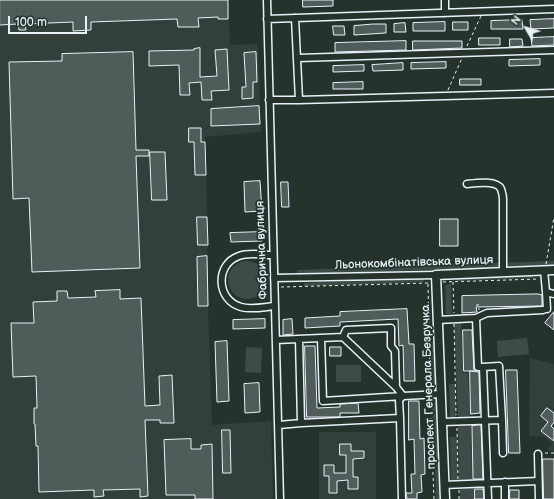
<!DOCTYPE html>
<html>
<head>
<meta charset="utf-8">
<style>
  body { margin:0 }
  #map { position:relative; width:554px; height:499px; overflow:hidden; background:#26332d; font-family:"Balsamiq Sans",sans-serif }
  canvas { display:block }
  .north { position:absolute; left:506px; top:8px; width:40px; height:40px; -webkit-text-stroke:3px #26332d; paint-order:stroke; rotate:308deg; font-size:11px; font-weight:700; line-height:16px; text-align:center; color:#e8f1f8 }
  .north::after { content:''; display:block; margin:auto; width:14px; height:18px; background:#e8f1f8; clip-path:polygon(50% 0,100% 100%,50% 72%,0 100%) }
  .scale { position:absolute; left:8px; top:16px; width:79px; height:18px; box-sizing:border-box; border:2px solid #e8f1f8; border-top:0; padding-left:5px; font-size:12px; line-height:14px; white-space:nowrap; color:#e8f1f8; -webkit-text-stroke:3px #26332d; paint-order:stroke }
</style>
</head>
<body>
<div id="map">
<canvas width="554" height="499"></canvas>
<div class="north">N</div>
<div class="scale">100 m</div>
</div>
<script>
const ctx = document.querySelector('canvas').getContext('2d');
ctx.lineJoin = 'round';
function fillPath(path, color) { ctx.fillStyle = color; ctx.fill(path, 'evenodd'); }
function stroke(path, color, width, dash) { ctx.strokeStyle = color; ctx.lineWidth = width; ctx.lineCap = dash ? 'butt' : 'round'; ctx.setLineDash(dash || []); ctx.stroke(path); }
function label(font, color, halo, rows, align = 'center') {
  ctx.font = font + ' "Balsamiq Sans",sans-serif'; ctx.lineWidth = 3.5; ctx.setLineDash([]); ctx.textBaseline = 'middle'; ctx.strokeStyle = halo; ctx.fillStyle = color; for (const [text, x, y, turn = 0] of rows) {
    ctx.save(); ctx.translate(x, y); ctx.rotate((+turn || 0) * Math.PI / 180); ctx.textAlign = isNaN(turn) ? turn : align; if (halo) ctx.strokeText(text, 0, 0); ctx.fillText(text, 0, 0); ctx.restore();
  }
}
fillPath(new Path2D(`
  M0,0H228L230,45L258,44L261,132L205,137L208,245L207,256L208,306L212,425L271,421L273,499H0Z
  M530,358L554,364V451H547L552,443L544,437L529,436Z
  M319,432H376V499H319Z`), '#333f3a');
fillPath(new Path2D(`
  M228 280a19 19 0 1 1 38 0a19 19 0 1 1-38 0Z
  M554,261V266L297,274V270Z
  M533,276V278L456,281V278Z
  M424,279V282L304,286V283Z
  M451,284L452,314H446L445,285Z
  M454,321H461L463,373H468L470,417L458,418Z
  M527,338L529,354L498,357L497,341Z
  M435,341L437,392H431L430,342Z
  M246,347L262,348L261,373L245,372Z
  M336,365H361V382H336Z
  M449,384H455L456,418H450Z
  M432,402H438L440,457H434Z
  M458,426H471L472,482H459Z
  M450,437H457L458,482H451Z
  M435,464H440L441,499H436Z
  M460,486H474V499H460Z`), '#3e4b47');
const building = new Path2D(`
  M0,0H228V19H218V17L198,18L199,27H178L177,19L91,22V30L73,31V22L25,24L26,30H19L18,24L0,25Z
  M303,0H333V6L303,7Z
  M554,19V28L531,29L530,20Z
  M522,20L523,29H491V21Z
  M445,22V31H413V23Z
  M453,22H468V30H453Z
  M405,23L406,32H394V24Z
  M374,24H386V33L354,35V26Z
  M333,26H344L345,35H334Z
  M554,37V45L532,46L531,38Z
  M479,38H500V45H479Z
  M510,39H522L523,46L510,47Z
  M406,41V50L335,52V43Z
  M413,41H462V48L413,50Z
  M200,48V77L217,76L215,50L227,49L229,90L211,91L212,100H202L201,82L189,83L190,95H180L179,65L149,66V51L194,50V49Z
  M133,52L136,150H149V156H136L140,268L32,272L29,198L13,199L9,62L62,61V54Z
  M256,52L257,82H253V98L242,99V87H246L244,53Z
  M540,59V65L509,66V60Z
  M446,62V68L411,69V63Z
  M403,63V70L373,71L372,65Z
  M364,65V71L333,72V66Z
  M460,79H481V85H460Z
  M363,82V89H333V83Z
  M259,106L260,124L211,126V109Z
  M189,128H201V142H205L206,175H195L194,142H189Z
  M150,152H165L167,200H152Z
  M260,181L262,211L245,212L244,182Z
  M281,182H288L289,207H282Z
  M197,217H207L208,245H198Z
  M440,219H458V246H440Z
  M261,232L262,241L231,242L230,233Z
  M207,256L208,306H198L197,257Z
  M120,290V299L141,298L145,406L160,405L159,376L172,375L174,423H160V420H145L148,496L140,497V489L103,490L104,496L94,497V490L39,492L38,446H36L35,424H34V408H37L36,376L13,377L11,323H34L33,302L57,301V291H67L68,298L96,297L95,291Z
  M538,294L542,295V306L476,307L477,312L462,313V296Z
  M407,309L409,344H414L415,381H404L403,345L399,346L398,319L340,322V326L305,328V318L340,316V312Z
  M554,312V330L545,323Z
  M265,319V328L233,329V320Z
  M292,319L293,334L283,335V320Z
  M463,330H472L474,371H464Z
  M227,341L229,401L217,402L215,342Z
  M305,346H315L317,408L340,407V404L358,403L359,413H340V417H307Z
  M330,347H341V356H330Z
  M506,370H517L520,453H509Z
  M470,371L479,372L480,413L471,414Z
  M259,383L260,412L245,413L244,384Z
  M409,401H419L420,439L424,438L425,474L421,475L422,492L417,493V499H407L406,493H412L411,474H415L414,439L409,440Z
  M547,408L554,413V422L551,426L554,429V441L541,431L548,422L541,416Z
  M481,425L483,479H473L472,426Z
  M222,430H230L231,473H223Z
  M191,439V449H201V445L212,444L213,499H195V495H166L164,440Z
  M340,444H351V451H364V458L353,459V477H358V489H348V480L337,481V493H329V476H324V465H334V473H346V455H340Z
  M543,459H554V499H544Z
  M475,489H483L484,499H475Z
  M510,490H519V499H510Z`);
fillPath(building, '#505c59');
stroke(building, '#e8f1f8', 1);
const minor = new Path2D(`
  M267,0L280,499
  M445,0V13
  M295,18L299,100L554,93
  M267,19L554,9
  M298,58L554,50
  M269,100H299
  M467,184C476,183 497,180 501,189C502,192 503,196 503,199V272
  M273,255C262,255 249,252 239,256C215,264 216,300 241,307C251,310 264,307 275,306
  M544,270L546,292L554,294
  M274,278L436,275
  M546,292L547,309
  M476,318L487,313L543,310
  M438,320L476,318L478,367H483L488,499
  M343,337L346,330L391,328V346L395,351L396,387
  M276,340L343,337L396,387L403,396L441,394
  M400,418L402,499
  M502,420L503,453
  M442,422L502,420L499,366L483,367
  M301,423L400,418L399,400L403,396L323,401L321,338
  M279,425L301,423L299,339
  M538,454L539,499
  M505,482V499
  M444,485L538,481`);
const major = new Path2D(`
  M445,499L436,275L554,270`);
stroke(minor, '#e8f1f8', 9);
stroke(major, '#e8f1f8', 11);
stroke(new Path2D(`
  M467,46L481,16
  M448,90L462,58
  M546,264L554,217
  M443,282L539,279
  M453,282L454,313
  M428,284L430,388
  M281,287L429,283
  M476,305H479V310
  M454,324L456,415
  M430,400L434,499
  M457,428L458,479
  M545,453H554
  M459,490V499`), '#e8f1f8', 1, [3, 3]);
stroke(minor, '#26332d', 6);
stroke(major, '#26332d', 8);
label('12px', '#e8f1f8', '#26332d', [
  ["Фабрична вулиця",262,250,-92],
  ["Льонокомбінатівська вулиця",414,263,-2],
  ["проспект Генерала Безручка",429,387,-92]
]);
</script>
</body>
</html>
